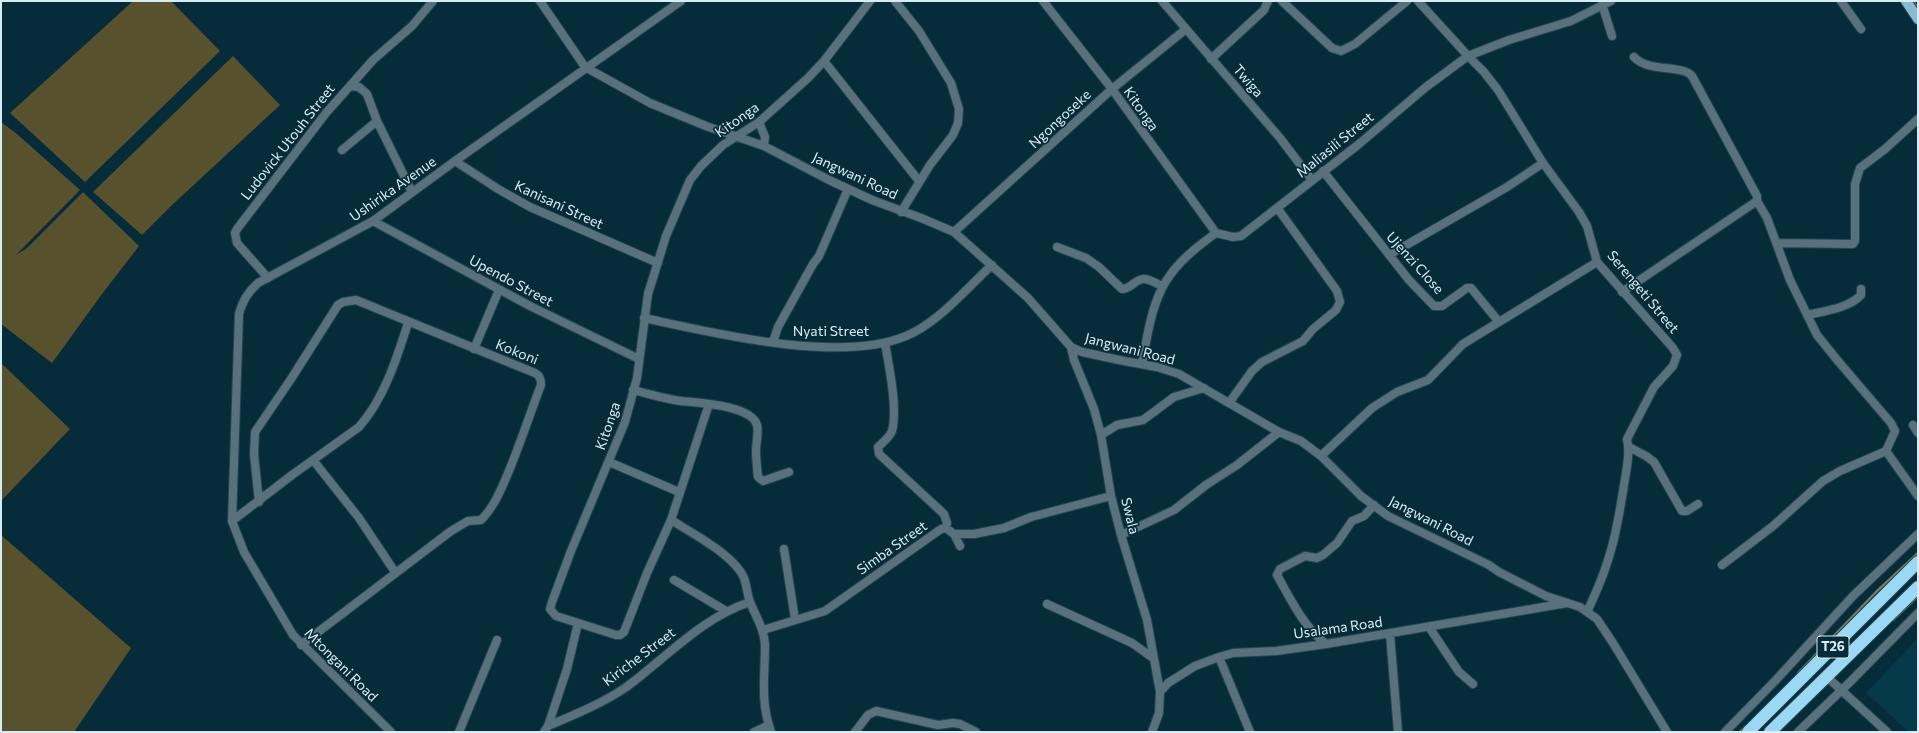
<!DOCTYPE html>
<html>
<head>
<meta charset="utf-8">
<style>
  body { margin:0 }
  #map { position:relative; width:1919px; height:733px; overflow:hidden; background:#062c3a; font-family:Commissioner,sans-serif }
  canvas { display:block }
  .frame { position:absolute; inset:0; border:2px solid #d8ecf5; pointer-events:none }
</style>
</head>
<body>
<div id="map">
<canvas width="1919" height="733"></canvas>
<div class="frame"></div>
</div>
<script>
const ctx = document.querySelector('canvas').getContext('2d');
ctx.lineJoin = 'round';
function fillPath(path, color) { ctx.fillStyle = color; ctx.fill(path, 'evenodd'); }
function stroke(path, color, width, dash) { ctx.strokeStyle = color; ctx.lineWidth = width; ctx.lineCap = dash ? 'butt' : 'round'; ctx.setLineDash(dash || []); ctx.stroke(path); }
function label(font, color, halo, rows, align = 'center') {
  ctx.font = font + ' Commissioner,sans-serif'; ctx.lineWidth = 3.5; ctx.setLineDash([]); ctx.textBaseline = 'middle'; ctx.strokeStyle = halo; ctx.fillStyle = color; for (const [text, x, y, turn = 0] of rows) {
    ctx.save(); ctx.translate(x, y); ctx.rotate((+turn || 0) * Math.PI / 180); ctx.textAlign = isNaN(turn) ? turn : align; if (halo) ctx.strokeText(text, 0, 0); ctx.fillText(text, 0, 0); ctx.restore();
  }
}
fillPath(new Path2D(`
  M1918,638V732H1909L1866,693Z`), '#06394a');
fillPath(new Path2D(`
  M133,1H171L220,51L85,182L10,113Z
  M233,56L280,105L171,206L142,235L93,192Z
  M1,122L17,134L80,190L16,255L27,248L83,192L139,246L102,294L52,363L1,324Z
  M1,363L70,429L1,501Z
  M1,535L131,648L74,732H1Z`), '#58512e');
stroke(new Path2D(`
  M1913,1L1918,9
  M1893,620L1918,596
  M1798,673L1876,592L1918,553
  M1740,732L1745,727`), '#7c7a57', 2.5);
const street = new Path2D(`
  M540,1L585,67L650,103L706,126L764,146L829,180L872,200L921,218L954,232L1028,298L1071,347L1082,352L1124,361L1157,367L1179,374L1279,432L1301,441L1321,456L1361,496L1388,516L1489,565L1499,572L1546,596L1580,607L1597,619L1613,643L1667,732
  M895,1L919,31L951,83L959,109L958,123L953,135L930,165L901,212
  M1043,1L1112,89L1216,233
  M1162,1L1280,138L1312,180
  M1282,1L1332,48L1341,51L1355,44L1407,1
  M1418,1L1468,56L1484,72L1498,90L1543,163L1579,212L1587,226L1597,262L1673,348L1677,355L1673,366L1654,387L1627,439C1630,453 1627,466 1625,479C1620,509 1616,538 1606,566C1601,582 1594,597 1587,612
  M1841,1L1861,29
  M1602,4L1612,36
  M1634,57C1649,73 1681,64 1692,76L1757,196V201L1767,218L1790,280L1817,335L1838,361L1891,423L1895,431L1886,451L1918,496
  M1211,59L1264,10L1268,1
  M824,61L919,181
  M350,86L373,60L412,26L433,1
  M759,122L765,137L764,146
  M342,150L377,121
  M455,161L498,189L530,207L658,263
  M1323,171L1409,280L1434,306H1442L1467,288H1471L1499,322
  M373,221L530,306L639,359
  M954,232L1112,89L1186,29
  M1777,243L1853,244L1855,241V184L1860,168L1885,149L1918,119
  M1057,247L1086,258L1099,267L1122,289C1131,289 1135,279 1144,279C1150,279 1157,284 1162,286
  M1389,255L1507,187L1543,163
  M268,278L237,243L235,233L237,229L326,113L350,86L359,87L367,94L377,121L412,192
  M1622,292L1757,201
  M1807,315C1825,311 1849,308 1861,295V289
  M644,318C714,333 839,364 906,336C938,323 967,288 992,265
  M773,342L778,327L813,264L819,256L848,189
  M885,343C889,367 898,408 892,431C890,437 882,443 878,447L879,454L944,514L947,523L946,528
  M1071,347L1074,360L1094,409L1101,435L1111,496L1121,535L1147,620L1160,692
  M474,349L499,290
  M1142,364C1154,297 1158,274 1216,233L1233,237L1241,236L1359,144L1426,87L1468,56L1509,40L1571,21L1611,1
  M633,390C649,394 665,399 681,401C698,403 751,405 757,425C759,433 756,442 756,450C756,459 757,468 758,477L763,481L789,472
  M1229,403L1252,371L1262,362L1303,341L1313,329L1336,310L1340,302L1337,291L1278,209
  M709,404L671,520L647,573L624,632L620,635H616L556,616L550,609L552,602L571,551L625,422L637,378L648,294L666,236L690,180L701,166L723,145L759,122L808,78L824,61L870,1
  M1913,425L1918,433
  M1101,435L1117,425L1143,420L1174,397L1204,388
  M1629,447L1646,456L1654,462L1682,511H1687L1698,504
  M1321,456L1372,408L1397,392L1428,380L1463,344L1597,262
  M313,460L359,518L395,572
  M609,462L679,492
  M259,502L254,454L255,432L291,379L338,305L343,302L356,300L535,373C540,376 541,379 541,385C529,416 519,448 506,478C499,494 493,508 481,520L468,521L451,531L301,645
  M671,520C692,533 734,555 744,578C747,586 747,594 750,602C756,617 764,628 765,645C765,676 760,701 771,732
  M232,521L292,475L359,427C384,399 397,358 408,323
  M954,534L960,546
  M1121,535L1174,510L1206,485L1237,465L1279,432
  M784,549L795,619
  M1722,565L1773,526L1823,481L1840,471L1886,451
  M674,580L726,611
  M1047,604L1132,643L1153,658
  M1429,627L1459,672L1473,684
  M763,630L825,611L941,529L946,528L954,534H974L1004,528L1031,517L1111,496
  M1390,634L1398,732
  M1326,644C1303,626 1291,600 1277,575L1280,569L1305,556L1317,558L1323,555L1337,543L1352,521L1364,516L1374,505
  M1219,657L1250,732
  M1827,677L1887,732
  M548,726L567,669L578,623
  M391,732L293,635L244,552L232,521L239,314C243,300 248,292 258,283L373,221L455,161L681,1
  M459,732L497,640
  M544,732L548,726C574,715 601,704 625,688C666,658 701,618 750,602
  M754,732L769,725
  M855,732L868,715L876,711L938,725L953,723L960,724L976,732
  M1152,732L1159,713L1160,692L1168,683L1195,666L1219,657L1233,653L1276,651L1326,644L1567,603
  M1725,732L1775,681L1853,596L1918,534
  M1798,732L1849,683L1918,613`);
const primary = new Path2D(`
  M1906,1L1918,19`);
const highway = new Path2D(`
  M1748,732L1918,562
  M1770,732L1918,587`);
stroke(street, '#234754', 10);
stroke(primary, '#234754', 12);
stroke(highway, '#234754', 14);
stroke(street, '#59717c', 8);
stroke(primary, '#89bad2', 10);
stroke(highway, '#9bd8f4', 12);
for (const [x, y, w] of [
  [1833,647,32]
]) { const box = new Path2D(); box.roundRect(x - w / 2, y - 11, w, 22, 3); ctx.fillStyle = '#062c3a'; ctx.fill(box); stroke(box, '#d8ecf5', 1); }
label('bold 13px', '#d8ecf5', null, [
  ["T26",1833,647]
]);
label('14px', '#d8ecf5', '#062c3a', [
  ["Twiga",1248,81,49],
  ["Kitonga",1141,109,55],
  ["Ngongoseke",1060,119,-43],
  ["Kitonga",737,120,-35],
  ["Ludovick Utouh Street",288,142,-52],
  ["Maliasili Street",1335,145,-39],
  ["Jangwani Road",855,176,25],
  ["Ushirika Avenue",393,189,-35],
  ["Kanisani Street",559,205,25],
  ["Ujenzi Close",1415,263,48],
  ["Upendo Street",511,281,28],
  ["Serengeti Street",1643,292,50],
  ["Nyati Street",831,331],
  ["Jangwani Road",1130,349,14],
  ["Kokoni",517,352,22],
  ["Kitonga",608,426,-71],
  ["Swala",1130,516,76],
  ["Jangwani Road",1431,521,27],
  ["Simba Street",892,548,-35],
  ["Usalama Road",1338,628,-8],
  ["Kiriche Street",639,657,-37],
  ["Mtongani Road",341,665,45]
]);
</script>
</body>
</html>
